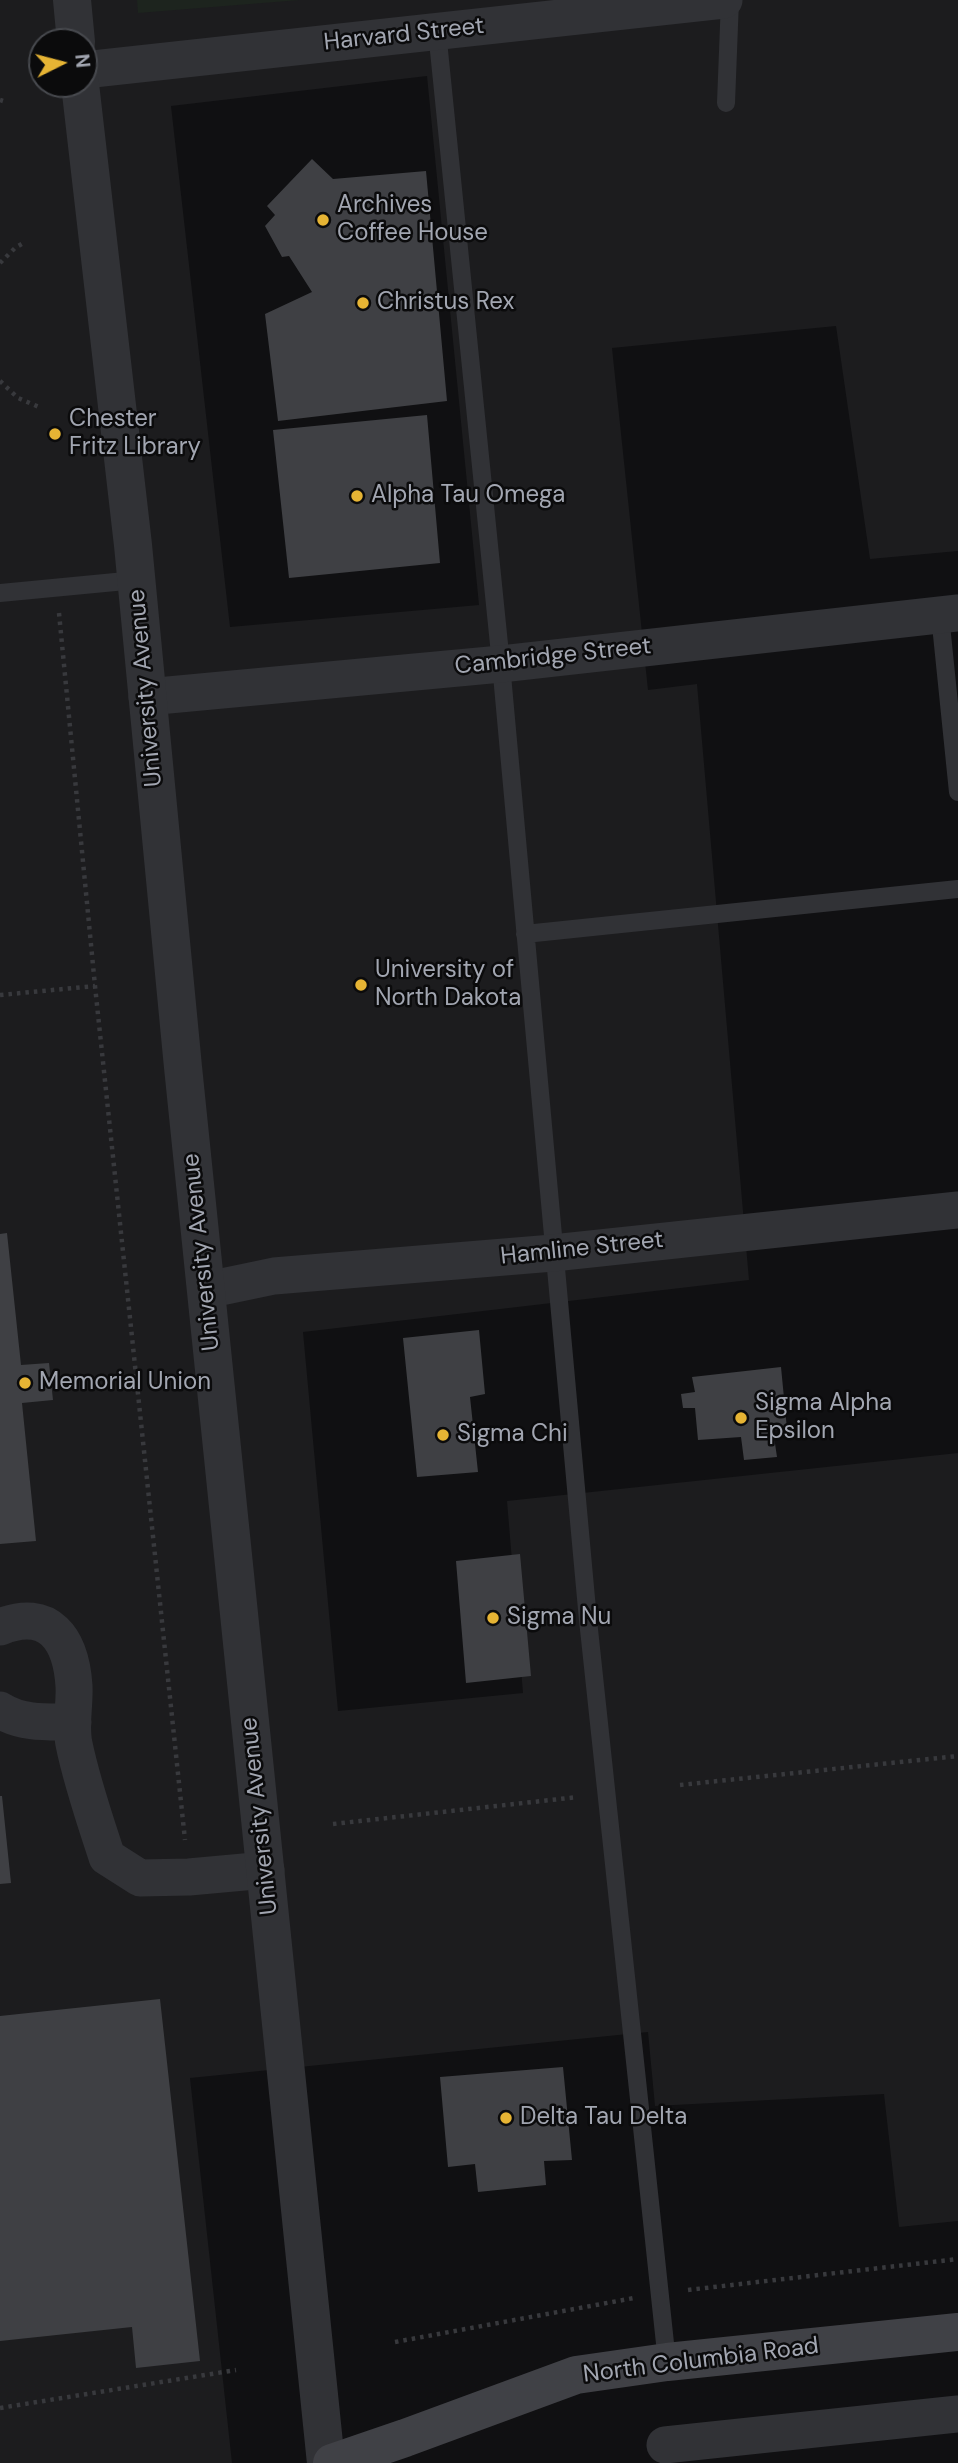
<!DOCTYPE html>
<html>
<head>
<meta charset="utf-8">
<style>
  body { margin:0 }
  #map { position:relative; width:958px; height:2463px; overflow:hidden; background:#101012; font-family:"DM Sans",sans-serif }
  canvas { display:block }
  .north { position:absolute; left:28px; top:28px; width:70px; height:70px; box-sizing:border-box; background:#0b0b0c; border:2px solid #47494e; border-radius:50%; rotate:84deg; font-size:19px; font-weight:700; line-height:28px; text-align:center; color:#a2a6b1 }
  .north::after { content:''; display:block; margin:auto; width:24px; height:32px; background:#e6b434; clip-path:polygon(50% 0,100% 100%,50% 72%,0 100%) }
</style>
</head>
<body>
<div id="map">
<canvas width="958" height="2463"></canvas>
<div class="north">N</div>
</div>
<script>
const ctx = document.querySelector('canvas').getContext('2d');
ctx.lineJoin = 'round';
function fillPath(path, color) { ctx.fillStyle = color; ctx.fill(path, 'evenodd'); }
function stroke(path, color, width, dash) { ctx.strokeStyle = color; ctx.lineWidth = width; ctx.lineCap = dash ? 'butt' : 'round'; ctx.setLineDash(dash || []); ctx.stroke(path); }
function label(font, color, halo, rows, align = 'center') {
  ctx.font = font + ' "DM Sans",sans-serif'; ctx.lineWidth = 5; ctx.setLineDash([]); ctx.textBaseline = 'middle'; ctx.strokeStyle = halo; ctx.fillStyle = color; for (const [text, x, y, turn = 0] of rows) {
    ctx.save(); ctx.translate(x, y); ctx.rotate((+turn || 0) * Math.PI / 180); ctx.textAlign = isNaN(turn) ? turn : align; if (halo) ctx.strokeText(text, 0, 0); ctx.fillText(text, 0, 0); ctx.restore();
  }
}
fillPath(new Path2D(`
  M0,0H958V551L870,559L836,326L612,348L648,690L697,684L749,1280L303,1332L338,1711L523,1693L507,1501L958,1453V2221L899,2227L884,2094L655,2106L648,2032L190,2078L232,2463H0ZM42,42H84V84H42ZM427,76L479,605L230,627L171,106Z`), '#1c1c1e');
fillPath(new Path2D(`
  M137,0H300L138,13Z`), '#1d241e');
fillPath(new Path2D(`
  M312,159L333,179L426,171L447,401L278,421L265,314L312,292L289,256L282,257L265,226L275,215L267,206Z
  M427,415L440,563L289,578L273,430Z
  M7,1233L21,1365L49,1363L53,1400L22,1403L36,1541L0,1544V1234Z
  M479,1330L485,1394L470,1397L478,1472L417,1477L403,1338Z
  M781,1367L787,1429L773,1430L777,1457L744,1460L741,1437L698,1440L695,1408H683L681,1394L695,1392L692,1377Z
  M520,1554L531,1676L466,1683L456,1561Z
  M0,1796H2L11,1883L0,1884Z
  M160,1999L200,2361L136,2368L132,2327L0,2341V2016Z
  M563,2067L572,2160L544,2161L546,2185L478,2192L475,2164L448,2167L440,2077Z`), '#3f4044');
stroke(new Path2D(`
  M0,100L3,101
  M0,263L15,248L25,242
  M0,381L18,398L39,407
  M59,613L95,986L185,1840
  M0,995L95,986
  M680,1785L958,1756
  M333,1824L578,1797
  M688,2290L958,2259
  M395,2342L634,2298
  M0,2408L236,2370`), '#38393d', 4.5, [3.5, 5]);
stroke(new Path2D(`
  M437,31L501,664L588,1620L667,2362
  M726,103L730,0
  M0,593L136,580
  M940,615L958,792
  M525,934L958,889`), '#313236', 18);
stroke(new Path2D(`
  M84,70L724,0
  M147,697L501,664L958,613
  M207,1290L274,1276L553,1253L958,1210
  M0,1627C49,1607 71,1639 74,1686C75,1705 70,1725 74,1744C82,1783 95,1820 107,1857L140,1878L189,1877L266,1870
  M0,1710C22,1724 48,1722 73,1722
  M665,2445L958,2414`), '#313236', 37);
stroke(new Path2D(`
  M72,0L76,42
  M80,84L133,545L183,1067L326,2463`), '#313236', 38);
stroke(new Path2D(`
  M332,2463L405,2438L576,2375L667,2362L958,2332`), '#404146', 38);
for (const [x, y, r, color] of [
  [323,220,7,"#e6b434"],
  [363,303,7,"#e6b434"],
  [55,434,7,"#e6b434"],
  [357,496,7,"#e6b434"],
  [361,985,7,"#e6b434"],
  [25,1383,7,"#e6b434"],
  [741,1418,7,"#e6b434"],
  [443,1435,7,"#e6b434"],
  [493,1618,7,"#e6b434"],
  [506,2118,7,"#e6b434"]
]) { const dot = new Path2D(); dot.arc(x, y, r, 0, 2 * Math.PI); ctx.fillStyle = color; ctx.fill(dot); stroke(dot, '#0b0b0c', 2.5); }
label('24px', '#a2a6b1', '#0b0b0c', [
  ["Harvard Street",404,35,-6],
  ["Cambridge Street",553,657,-6],
  ["University Avenue",146,688,-95],
  ["Hamline Street",582,1249,-6],
  ["University Avenue",202,1252,-96],
  ["University Avenue",260,1816,-96],
  ["North Columbia Road",701,2361,-7]
]);
label('24px', '#a2a6b1', '#0b0b0c', [
  ["Archives",337,206],
  ["Coffee House",337,234],
  ["Christus Rex",377,303],
  ["Chester",69,420],
  ["Fritz Library",69,448],
  ["Alpha Tau Omega",371,496],
  ["University of",375,971],
  ["North Dakota",375,999],
  ["Memorial Union",39,1383],
  ["Sigma Alpha",755,1404],
  ["Epsilon",755,1432],
  ["Sigma Chi",457,1435],
  ["Sigma Nu",507,1618],
  ["Delta Tau Delta",520,2118]
], 'left');
</script>
</body>
</html>
